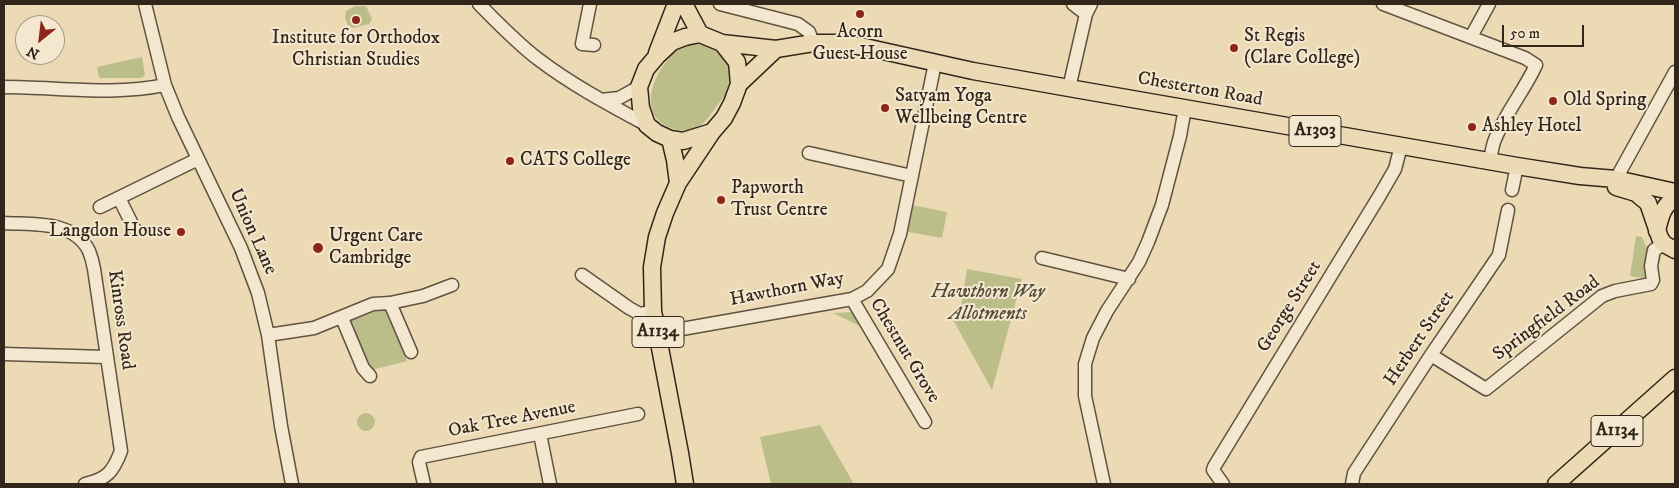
<!DOCTYPE html>
<html>
<head>
<meta charset="utf-8">
<style>
  body { margin:0 }
  #map { position:relative; width:1679px; height:488px; overflow:hidden; background:#ecdab5; font-family:"IM FELL DW Pica",serif }
  canvas { display:block }
  .frame { position:absolute; inset:0; border:5px solid #32251a; pointer-events:none }
  .north { position:absolute; left:15px; top:15px; width:50px; height:50px; box-sizing:border-box; background:#f3e7cf; border:1px solid #a69987; border-radius:50%; rotate:209deg; font-size:14px; font-weight:700; line-height:20px; text-align:center; color:#32251a }
  .north::after { content:''; display:block; margin:auto; width:18px; height:22px; background:#8f2418; clip-path:polygon(50% 0,100% 100%,50% 72%,0 100%) }
  .scale { position:absolute; left:1502px; top:25px; width:82px; height:22px; box-sizing:border-box; border:2px solid #32251a; border-top:0; padding-left:6px; font-size:15px; line-height:18px; white-space:nowrap; color:#32251a; -webkit-text-stroke:4px #f3e7cf; paint-order:stroke }
</style>
</head>
<body>
<div id="map">
<canvas width="1679" height="488"></canvas>
<div class="frame"></div>
<div class="north">N</div>
<div class="scale">50 m</div>
</div>
<script>
const ctx = document.querySelector('canvas').getContext('2d');
ctx.lineJoin = 'round';
function fillPath(path, color) { ctx.fillStyle = color; ctx.fill(path, 'evenodd'); }
function stroke(path, color, width, dash) { ctx.strokeStyle = color; ctx.lineWidth = width; ctx.lineCap = dash ? 'butt' : 'round'; ctx.setLineDash(dash || []); ctx.stroke(path); }
function label(font, color, halo, rows, align = 'center') {
  ctx.font = font + ' "IM FELL DW Pica",serif'; ctx.lineWidth = 4; ctx.setLineDash([]); ctx.textBaseline = 'middle'; ctx.strokeStyle = halo; ctx.fillStyle = color; for (const [text, x, y, turn = 0] of rows) {
    ctx.save(); ctx.translate(x, y); ctx.rotate((+turn || 0) * Math.PI / 180); ctx.textAlign = isNaN(turn) ? turn : align; if (halo) ctx.strokeText(text, 0, 0); ctx.fillText(text, 0, 0); ctx.restore();
  }
}
fillPath(new Path2D(`
  M355,6H366L372,19L369,24L354,28L348,25L345,18L346,11Z
  M689,44C720,43 738,59 727,91C725,96 720,102 716,107C710,116 703,126 692,130C686,132 676,130 670,128C635,113 655,70 675,52C679,48 684,46 689,44Z
  M142,57L145,75L142,78H99L97,67Z
  M912,205L947,212L942,238L908,232Z
  M1636,236L1642,237L1651,257L1648,279L1630,276Z
  M967,269L1022,279L992,390L952,318L960,314Z
  M385,308L407,361L368,371L347,322Z
  M854,312L864,328L833,313Z
  M357 422a9 9 0 1 1 18 0a9 9 0 1 1-18 0Z
  M820,425L854,484H771L760,437Z`), '#bcbe8a');
const minor = new Path2D(`
  M145,4L165,85L178,117L241,248L258,293L268,335L281,426L292,484
  M479,4C498,23 517,43 538,59C572,85 610,105 647,125
  M590,4L582,44L594,45
  M720,4L798,24L809,32L813,43
  M1073,4L1086,14
  M1383,4L1525,58L1536,65C1524,91 1504,115 1494,142C1492,148 1491,155 1490,161
  M1471,37L1489,4
  M4,87C58,87 112,96 165,85
  M1069,88L1086,14L1091,4
  M601,100L619,98L639,87
  M809,153L912,176
  M1616,179L1675,72
  M1512,190L1517,166
  M119,198L134,228
  M100,207L198,159
  M4,223C32,225 74,220 89,251C91,256 93,263 94,269L121,451C113,472 107,479 85,484
  M1042,258L1129,279
  M582,275L629,308L640,314L653,311
  M852,299L925,422
  M390,303L411,352
  M342,318L363,368L370,376
  M676,330L852,299L867,291L888,269L900,234L935,63
  M268,335L314,328L373,304L390,303L423,296L452,285
  M4,354L106,357
  M1431,355L1486,389L1602,296L1615,291L1651,284L1653,280L1651,266L1654,250L1664,244
  M540,434L550,484
  M424,484L419,462L421,457L638,414
  M1104,484L1085,396V364L1093,338L1107,311L1139,262L1148,242L1162,205L1180,136L1185,108
  M1223,484L1213,470L1214,467L1380,195L1395,169L1401,146
  M1352,484L1354,473L1431,355L1499,255L1508,210`);
const major = new Path2D(`
  M684,4L700,34
  M700,34L722,43L737,62L739,84L732,103L724,118L712,132L683,141L670,139L657,133L647,125L641,108L639,87L646,69L657,56L672,42L685,37Z
  M722,43L776,49L813,43H834L865,47L973,71L1069,88L1517,166L1580,176L1616,179L1675,192
  M657,53L676,4
  M739,84L776,49
  M670,139L675,160L678,183
  M1616,187L1636,193L1648,203L1660,238L1664,244L1675,250
  M1657,231C1660,219 1662,205 1675,199
  M685,484L680,453L653,311L652,267L657,237L665,213L678,183L712,132
  M1556,484L1675,378`);
stroke(minor, '#605241', 15);
stroke(major, '#32251a', 19);
stroke(minor, '#f3e7cf', 12);
stroke(major, '#ecdab5', 16);
for (const [x, y, r, color] of [
  [860,14,5,"#8f2418"],
  [356,20,5,"#8f2418"],
  [1234,48,5,"#8f2418"],
  [1553,101,5,"#8f2418"],
  [885,108,5,"#8f2418"],
  [1472,127,5,"#8f2418"],
  [510,161,5,"#8f2418"],
  [721,200,5,"#8f2418"],
  [181,232,5,"#8f2418"],
  [318,248,6,"#8f2418"]
]) { const dot = new Path2D(); dot.arc(x, y, r, 0, 2 * Math.PI); ctx.fillStyle = color; ctx.fill(dot); stroke(dot, '#f3e7cf', 2); }
for (const [x, y, w] of [
  [1315,131,52],
  [658,332,52],
  [1617,431,52]
]) { const box = new Path2D(); box.roundRect(x - w / 2, y - 15.5, w, 31, 4); ctx.fillStyle = '#f3e7cf'; ctx.fill(box); stroke(box, '#32251a', 1); }
label('bold 18px', '#32251a', null, [
  ["A1303",1315,131],
  ["A1134",658,332],
  ["A1134",1617,431]
]);
label('19px', '#32251a', '#f3e7cf', [
  ["Acorn",860,33,"center"],
  ["Guest House",860,55,"center"],
  ["St Regis",1244,37],
  ["(Clare College)",1244,59],
  ["Institute for Orthodox",356,39,"center"],
  ["Christian Studies",356,61,"center"],
  ["Satyam Yoga",895,97],
  ["Wellbeing Centre",895,119],
  ["Old Spring",1563,101],
  ["Ashley Hotel",1482,127],
  ["CATS College",520,161],
  ["Papworth",731,189],
  ["Trust Centre",731,211],
  ["Langdon House",171,232,"right"],
  ["Urgent Care",329,237],
  ["Cambridge",329,259]
], 'left');
label('19px', '#32251a', '#f3e7cf', [
  ["Chesterton Road",1200,90,10],
  ["Union Lane",252,232,66],
  ["Hawthorn Way",787,290,-11],
  ["George Street",1290,307,-58],
  ["Springfield Road",1547,319,-37],
  ["Kinross Road",120,320,82],
  ["Herbert Street",1420,339,-56],
  ["Chestnut Grove",904,351,59],
  ["Oak Tree Avenue",512,420,-11]
]);
label('italic 19px', '#544b36', '#f3e7cf', [
  ["Hawthorn Way",988,293],
  ["Allotments",988,315]
]);
</script>
</body>
</html>
